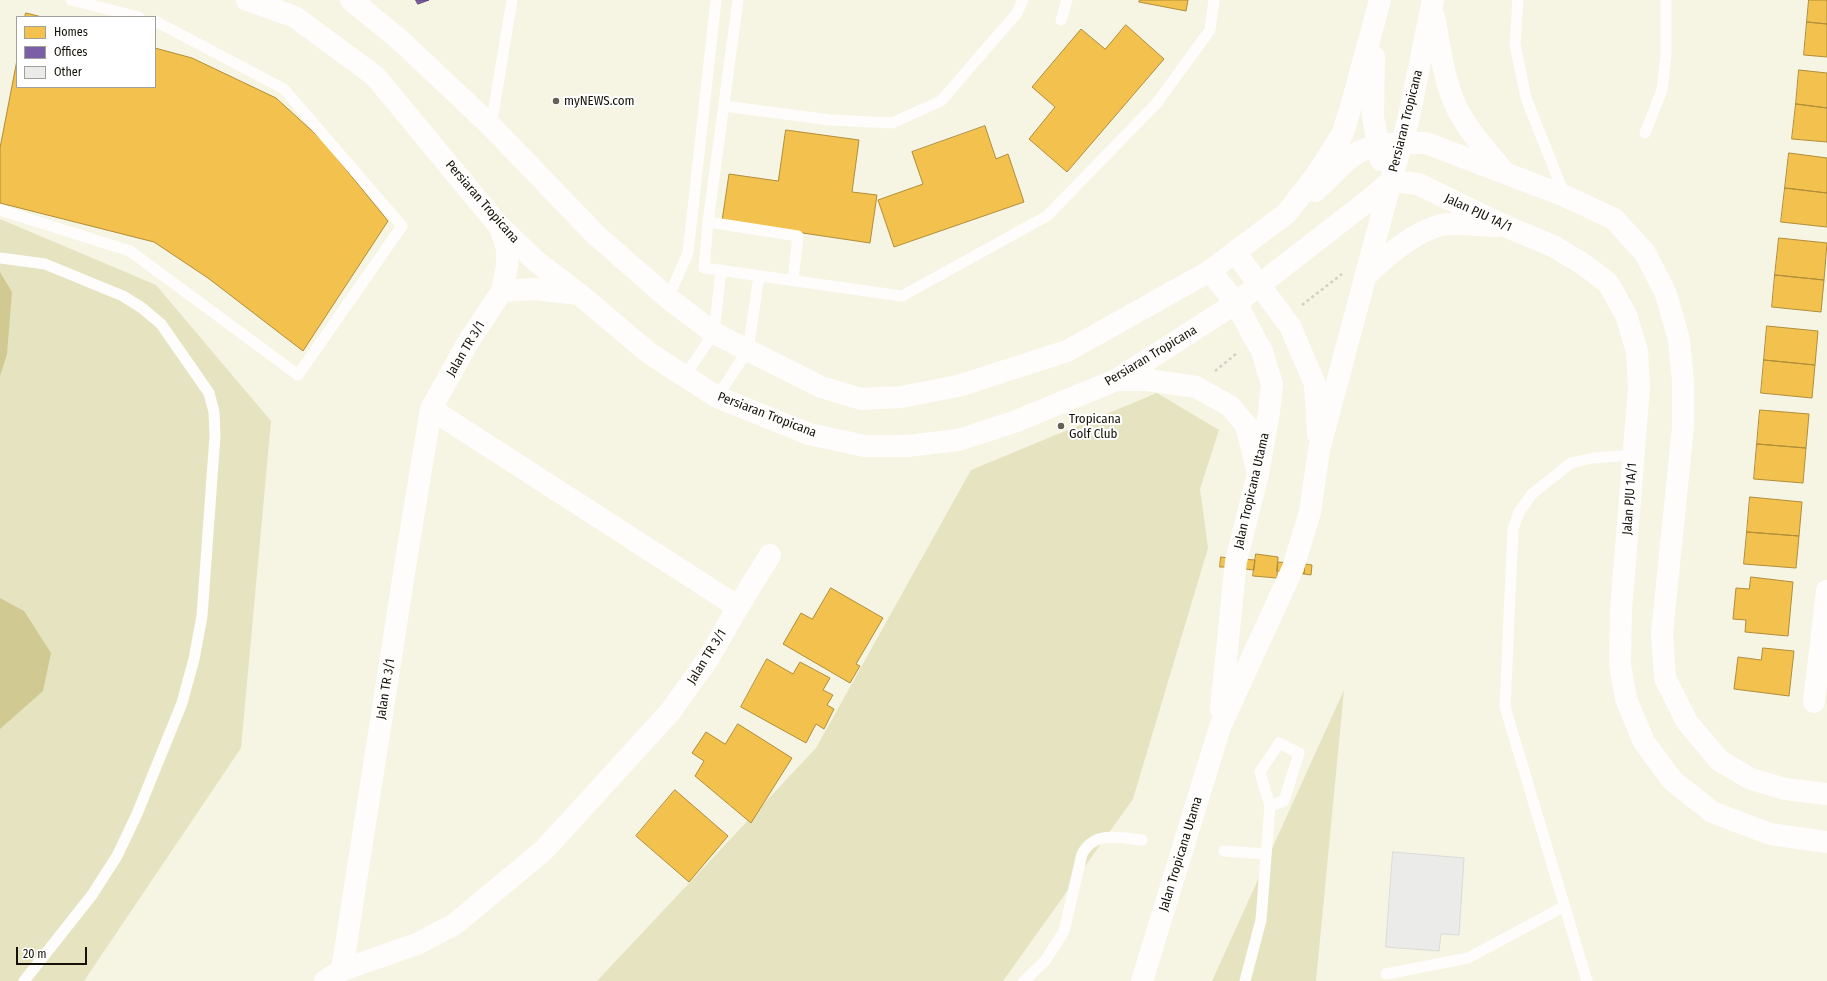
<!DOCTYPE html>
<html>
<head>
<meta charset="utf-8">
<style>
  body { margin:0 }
  #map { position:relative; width:1827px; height:981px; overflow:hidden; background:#f6f4e2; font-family:"Fira Sans Condensed",sans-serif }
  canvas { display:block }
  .legend { position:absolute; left:16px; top:16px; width:140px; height:72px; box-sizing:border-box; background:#fff; border:1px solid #a1a19c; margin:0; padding:5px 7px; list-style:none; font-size:12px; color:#151308 }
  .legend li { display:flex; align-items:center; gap:8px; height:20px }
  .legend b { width:20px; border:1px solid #a1a19c }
  .scale { position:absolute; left:16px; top:947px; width:71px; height:18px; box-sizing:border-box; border:2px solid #151308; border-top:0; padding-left:5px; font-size:12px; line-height:14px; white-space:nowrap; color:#151308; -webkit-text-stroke:3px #fff; paint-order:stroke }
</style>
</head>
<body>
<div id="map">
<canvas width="1827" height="981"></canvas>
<ul class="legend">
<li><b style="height:11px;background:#f2c14e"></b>Homes</li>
<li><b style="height:11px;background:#7b5ea7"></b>Offices</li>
<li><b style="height:11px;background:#ebecea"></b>Other</li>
</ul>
<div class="scale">20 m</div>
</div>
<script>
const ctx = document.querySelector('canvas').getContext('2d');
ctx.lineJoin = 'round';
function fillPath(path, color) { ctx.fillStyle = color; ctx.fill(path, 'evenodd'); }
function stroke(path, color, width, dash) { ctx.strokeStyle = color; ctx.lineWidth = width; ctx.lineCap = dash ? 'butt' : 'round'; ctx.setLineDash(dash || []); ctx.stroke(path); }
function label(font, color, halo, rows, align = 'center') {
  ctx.font = font + ' "Fira Sans Condensed",sans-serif'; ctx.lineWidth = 4; ctx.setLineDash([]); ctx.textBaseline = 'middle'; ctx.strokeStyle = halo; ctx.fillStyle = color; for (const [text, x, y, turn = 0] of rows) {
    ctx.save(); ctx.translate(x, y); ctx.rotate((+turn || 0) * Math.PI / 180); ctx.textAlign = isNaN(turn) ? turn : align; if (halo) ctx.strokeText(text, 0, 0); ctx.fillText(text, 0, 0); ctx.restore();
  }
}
fillPath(new Path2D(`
  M0,219L156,285L271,421L241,748L84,981H0Z
  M1157,393L1219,430L1200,489L1208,548L1133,799L1003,981H597L816,748L971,470Z
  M1344,690L1316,981H1212Z`), '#e6e3c1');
fillPath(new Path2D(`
  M0,272L12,292L7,354L0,376Z
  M0,598L24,611L51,653L43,691L0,729Z`), '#d0ca92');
const homes = new Path2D(`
  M1140,0H1188L1186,11L1139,2Z
  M1809,0H1827V24L1807,22Z
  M26,13L42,17H25Z
  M1807,22L1827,24V57L1804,55Z
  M1126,25L1164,59L1067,172L1029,139L1055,107L1032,87L1081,29L1105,49Z
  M155,48L192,58L276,98L322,140L388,221L303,351L208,278L154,242L0,203V148L17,60V87H155Z
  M1799,70L1827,73V108L1796,104Z
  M1796,104L1827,108V142L1792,139Z
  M985,126L996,159L1008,154L1024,202L894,247L878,200L923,184L912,152Z
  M786,130L859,140L852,192L877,195L870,243L722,221L729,174L778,181Z
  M1789,153L1827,158V193L1785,188Z
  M1785,188L1827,193V227L1781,222Z
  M1779,238L1827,243L1824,280L1775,275Z
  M1775,275L1824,280L1821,312L1772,307Z
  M1767,326L1818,331L1815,365L1764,360Z
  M1764,360L1815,365L1812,398L1761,393Z
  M1760,410L1809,414L1806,448L1757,444Z
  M1757,444L1806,448L1803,483L1754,479Z
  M1750,497L1802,502L1799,536L1747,532Z
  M1747,532L1799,536L1796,568L1744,564Z
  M1256,554L1278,557L1277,578L1253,576Z
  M1221,557L1228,558L1227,567H1220Z
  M1228,558L1255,560L1254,570L1227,567Z
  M1278,562L1305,564L1304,574L1277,571Z
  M1305,564L1312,565L1311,575L1304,574Z
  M1751,577L1793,582L1788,636L1745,632L1746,620L1733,619L1736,588L1749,589Z
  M831,588L883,618L856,664L860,666L850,683L783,644L801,613L812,619Z
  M1763,648L1794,651L1789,696L1734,689L1738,657L1761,660Z
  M767,659L793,674L800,662L830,678L823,690L833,695L827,705L834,709L824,729L816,724L806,743L741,707Z
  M738,724L792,758L751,823L695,776L704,761L692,753L706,732L725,744Z
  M675,790L728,836L689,882L636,836Z`);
fillPath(homes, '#f2c14e');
stroke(homes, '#b08d39', 1);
const offices = new Path2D(`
  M416,0H429L418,4Z`);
fillPath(offices, '#7b5ea7');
stroke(offices, '#5c4877', 1);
const building = new Path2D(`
  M1393,852L1464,858L1459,935L1441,934L1439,951L1386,947Z`);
fillPath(building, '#ebecea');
stroke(building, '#dadbd8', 1);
stroke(new Path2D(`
  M1302,305L1342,274
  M1215,371L1237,353`), '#d0cfca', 2.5, [3, 3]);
stroke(new Path2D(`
  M71,0L139,17
  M738,0L708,222L704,268L902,296L1047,216L1156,104L1210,30L1214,0
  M1518,0L1515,44L1526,98L1565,196
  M1061,20L1067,0
  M724,106L830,120L892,123L941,101L1017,13L1023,0
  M491,126L512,0
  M1645,133L1662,90L1666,55V0
  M0,210L130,251L298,375L402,226L284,89L155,21
  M708,222L798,236L793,280
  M0,258L45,264L123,296L142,308L161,324L209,393L214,412L215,436L202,616L194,659L182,703L137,814L117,856L92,895L24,981
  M668,298L688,253L716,0
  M684,377L714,333L721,270
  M717,397L748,350L759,276
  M1224,851L1266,854
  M1386,974L1468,958L1565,906
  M1024,981L1045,961L1064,931L1082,854C1095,830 1119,838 1142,840
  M1245,981L1261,920L1270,806L1260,772L1279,743L1299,753L1284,801L1270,806
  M1587,981L1505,707L1513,529L1519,512L1532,494L1571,463L1593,458L1633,455`), '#fefdfb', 11);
stroke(new Path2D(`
  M1235,252L1290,326L1315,384L1318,434
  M1210,271L1236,303L1255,339L1262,351L1272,384L1269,412L1258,474L1236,561L1221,709
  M502,291L534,289L579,294
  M431,409L738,607
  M1814,702L1827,591
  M342,970L408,548L431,409L467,344L502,291L507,266V249L500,227
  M325,981L342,970L417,944L455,924L544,850L670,712L708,659L738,607L770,555
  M1142,981L1220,727L1293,568L1310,512L1319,450L1391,181`), '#fefdfb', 22);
stroke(new Path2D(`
  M247,0L295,17L375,76L500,227L537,262L579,294L649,353L717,397L809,434L865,446H907L958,440L1014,422L1116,380L1236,303L1369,200L1391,181L1408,121L1433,0
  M351,0L400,40L491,126L596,235L668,298L714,333L821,387L861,399L901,397L958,386L1067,351L1210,271L1235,252L1287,213L1317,174L1342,135L1351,107L1380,0
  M1434,17C1440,46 1443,77 1455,104C1466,129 1487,151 1504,172
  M1374,57L1373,117L1381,160
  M1391,181L1418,184L1505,226L1553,246L1583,264L1608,283L1626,315L1637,351L1639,388L1621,610L1620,664L1626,699L1644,742L1672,780L1712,812L1770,834L1827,842
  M1315,191C1328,180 1341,164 1354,155C1373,142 1403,143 1426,143L1565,196L1614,219L1645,253L1666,294L1679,340L1683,381V427L1662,633L1665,678L1687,722L1720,761L1751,779L1785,789L1827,794
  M1365,277C1386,256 1412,233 1441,225C1453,222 1484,226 1497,226
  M1116,380H1148L1196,387L1230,406L1246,425L1258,474`), '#fefdfb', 22);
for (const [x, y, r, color] of [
  [556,101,4,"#646254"],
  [1061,426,4,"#646254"]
]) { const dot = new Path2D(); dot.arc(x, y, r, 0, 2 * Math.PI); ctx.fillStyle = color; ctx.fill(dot); stroke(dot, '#fff', 1.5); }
label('13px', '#151308', '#fff', [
  ["myNEWS.com",564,101],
  ["Tropicana",1069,419],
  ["Golf Club",1069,434]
], 'left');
label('13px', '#151308', '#fff', [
  ["Persiaran Tropicana",1406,121,-76],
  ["Persiaran Tropicana",482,202,49],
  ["Jalan PJU 1A/1",1478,213,25],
  ["Jalan TR 3/1",466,349,-59],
  ["Persiaran Tropicana",1151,356,-31],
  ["Persiaran Tropicana",767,415,21],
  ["Jalan Tropicana Utama",1252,491,-77],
  ["Jalan PJU 1A/1",1630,499,-86],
  ["Jalan TR 3/1",707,657,-58],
  ["Jalan TR 3/1",386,689,-81],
  ["Jalan Tropicana Utama",1181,854,-73]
]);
</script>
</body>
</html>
